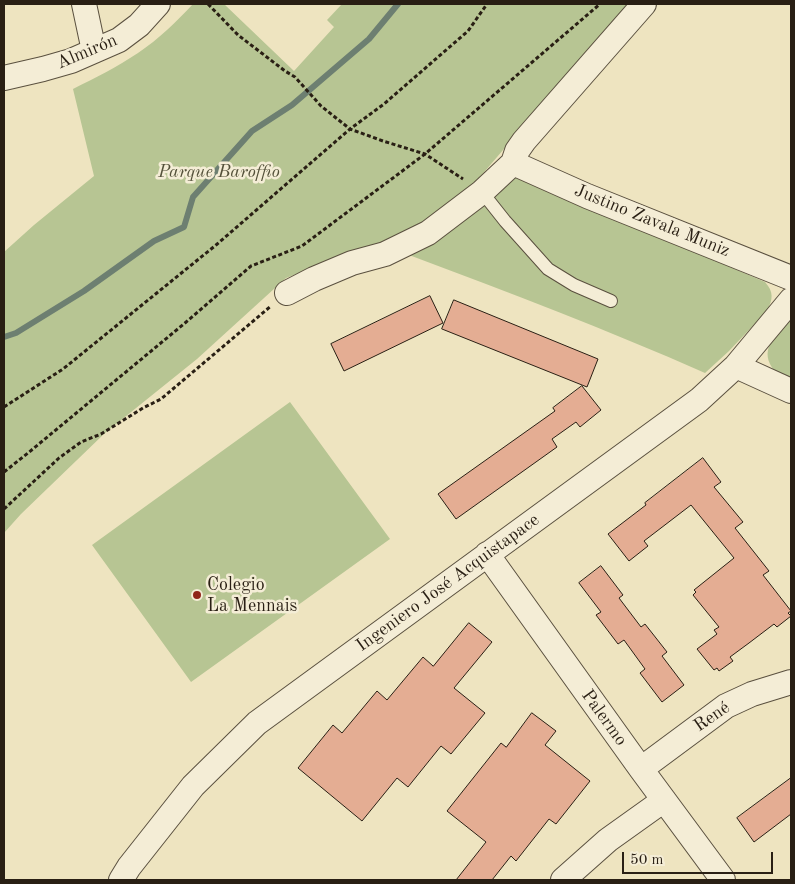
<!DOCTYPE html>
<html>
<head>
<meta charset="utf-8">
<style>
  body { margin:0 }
  #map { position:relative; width:795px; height:884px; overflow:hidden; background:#eee4c0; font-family:"Old Standard TT",serif }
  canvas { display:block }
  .frame { position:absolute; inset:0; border:5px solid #291f14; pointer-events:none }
  .scale { position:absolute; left:622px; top:852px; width:151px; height:22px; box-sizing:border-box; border:2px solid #291f14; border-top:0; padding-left:6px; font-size:15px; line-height:18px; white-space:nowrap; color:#291f14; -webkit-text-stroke:4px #f4edd6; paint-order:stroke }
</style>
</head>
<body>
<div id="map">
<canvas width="795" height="884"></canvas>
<div class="frame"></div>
<div class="scale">50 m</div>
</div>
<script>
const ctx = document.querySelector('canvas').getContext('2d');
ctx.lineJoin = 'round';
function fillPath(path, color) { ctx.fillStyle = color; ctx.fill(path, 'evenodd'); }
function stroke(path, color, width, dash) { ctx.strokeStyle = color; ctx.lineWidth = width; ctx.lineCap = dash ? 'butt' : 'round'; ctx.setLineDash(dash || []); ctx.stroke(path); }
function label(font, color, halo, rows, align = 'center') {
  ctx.font = font + ' "Old Standard TT",serif'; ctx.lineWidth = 5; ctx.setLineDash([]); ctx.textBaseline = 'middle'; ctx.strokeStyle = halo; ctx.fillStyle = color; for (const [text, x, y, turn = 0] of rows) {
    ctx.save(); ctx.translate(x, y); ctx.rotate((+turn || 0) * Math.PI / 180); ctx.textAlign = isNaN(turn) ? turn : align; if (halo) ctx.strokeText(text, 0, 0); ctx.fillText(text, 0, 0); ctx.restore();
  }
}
fillPath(new Path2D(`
  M193,4H224L294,71L334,27L327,20L342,4H632L509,143L456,205L408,236L340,257L286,278L197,359L105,433L21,514L4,533V252L34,225L94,176L73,89C95,78 117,67 138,53C159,39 176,22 193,4Z
  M516,175L765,282C774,292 773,299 767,311L729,351L705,373C608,330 508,292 409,255Z
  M791,318V381C787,378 781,376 777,373C774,371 772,368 770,364C761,345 780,331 791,318Z
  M290,402L390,539L191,682L92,545Z`), '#b7c593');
stroke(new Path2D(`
  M4,337L16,333L84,291L154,241L184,227L193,197L252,131L292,105L369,39L398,4`), '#6d7f71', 6);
const building = new Path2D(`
  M430,296L443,323L344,371L331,344Z
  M454,300L598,359L587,387L442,329Z
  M582,386L601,410L580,427L576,422L552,439L557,447L456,519L438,494L555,411L553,408Z
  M703,458L721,482L714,487L743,522L735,528L769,571L763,575L791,611L788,613L791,616L777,627L774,624L749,643L730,657L733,661L719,671L717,668L714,670L697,649L717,634L714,630L719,627L693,595L696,592L694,590L734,558L691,505L644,541L648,546L629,561L608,534L646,505L645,503Z
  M601,566L623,595L619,598L641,627L645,624L667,652L662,656L684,685L662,702L640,673L645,669L624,640L618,644L596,615L601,612L579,583Z
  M469,623L492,642L454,688L485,713L451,754L441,746L408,787L397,778L362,821L298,768L333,725L342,733L377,691L387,700L423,657L433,666Z
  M532,713L556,731L545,745L590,781L556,824L549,819L516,861L511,856L492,880H456L486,842L447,811L501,743L506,747Z
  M791,778V814L754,842L737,818Z`);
fillPath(building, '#e4ad93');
stroke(building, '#291f14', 1);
const lane = new Path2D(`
  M482,192L505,221L548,269L574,285L611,301`);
const street = new Path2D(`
  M84,4L94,51
  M4,78L43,69L71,61L119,40L139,25L158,4
  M513,163L587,196L791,278
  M287,293L314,279L352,263L385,254L428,233L482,192L513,163L517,151L524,141L644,4
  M736,366L791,391
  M487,554L641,769L723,880
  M641,769L726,706L752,694L791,682
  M121,880L129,867L193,786L257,723L699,400L736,366L791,300
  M563,880L608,840L664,800`);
stroke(lane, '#5a503f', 14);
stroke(street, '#5a503f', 26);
stroke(new Path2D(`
  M208,4L238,35L285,71L295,77L321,106L350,129L383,141L425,154L463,179
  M4,407L63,369L216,245L350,129L384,104L468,31L487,4
  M4,472L28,453L185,323L251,266L302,246L425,154L600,4
  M4,509L59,458L81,442L101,434L143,408L161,399L271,306`), '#291f14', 3, [4, 2.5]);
stroke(lane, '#f4edd6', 12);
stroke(street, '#f4edd6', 24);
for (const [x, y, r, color] of [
  [197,595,5,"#8f2418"]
]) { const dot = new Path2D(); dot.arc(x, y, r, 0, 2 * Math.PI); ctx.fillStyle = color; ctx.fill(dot); stroke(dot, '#f4edd6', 2); }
label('18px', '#291f14', '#f4edd6', [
  ["Almirón",87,52,-23],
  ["Justino Zavala Muniz",652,221,22],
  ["Ingeniero José Acquistapace",448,583,-36],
  ["René",712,717,-35],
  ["Palermo",604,718,54]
]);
label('italic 18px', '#54513a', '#f4edd6', [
  ["Parque Baroffio",219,172]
]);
label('18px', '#291f14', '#f4edd6', [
  ["Colegio",207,585],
  ["La Mennais",207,606]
], 'left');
</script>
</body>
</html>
